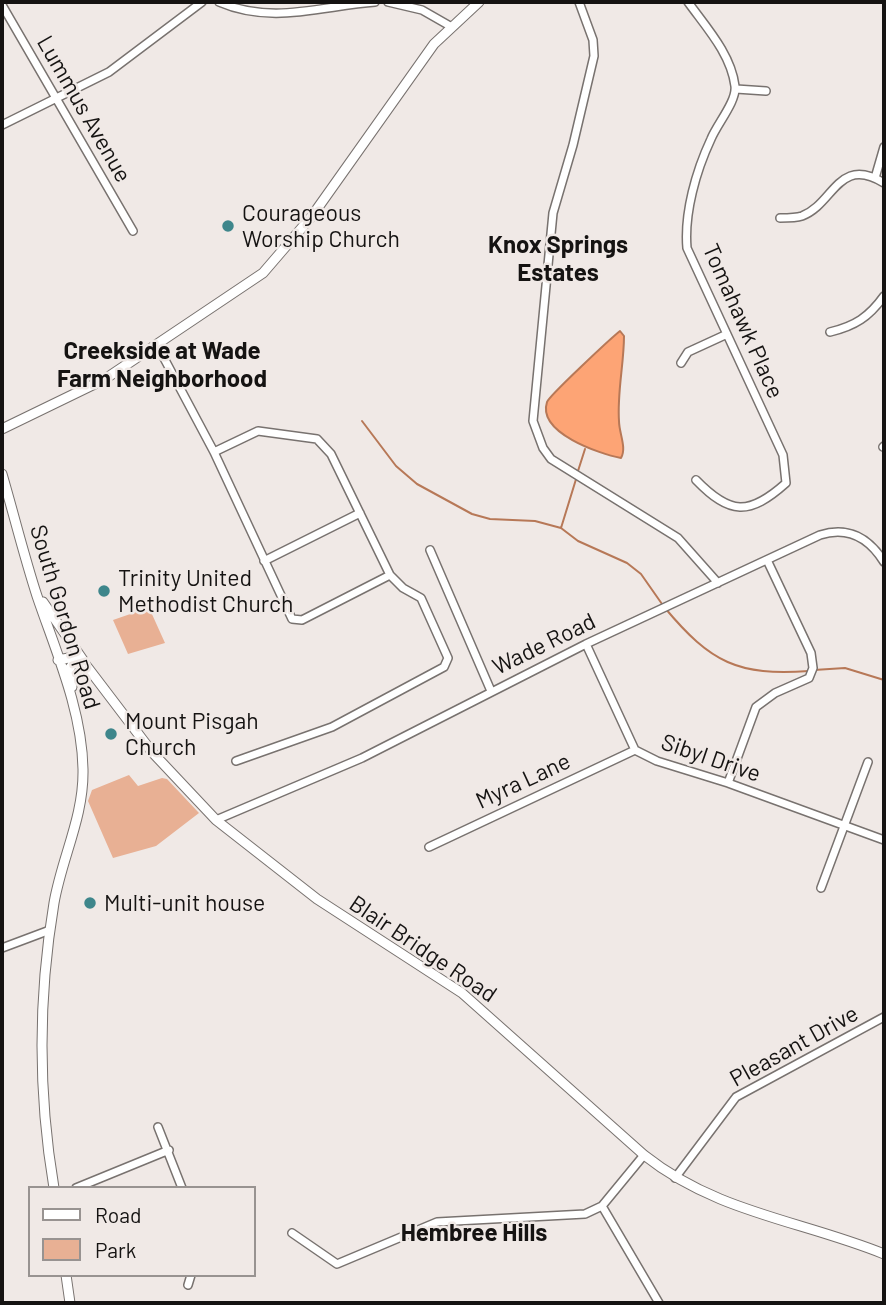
<!DOCTYPE html>
<html>
<head>
<meta charset="utf-8">
<style>
  body { margin:0 }
  #map { position:relative; width:886px; height:1305px; overflow:hidden; background:#f0e9e6; font-family:Barlow,sans-serif }
  canvas { display:block }
  .frame { position:absolute; inset:0; border:4px solid #151312; pointer-events:none }
  .legend { position:absolute; left:28px; top:1186px; width:228px; height:91px; box-sizing:border-box; background:#f0e9e6; border:2px solid #989391; margin:0; padding:9px 12px; list-style:none; font-size:21px; color:#151312 }
  .legend li { display:flex; align-items:center; gap:14px; height:35px }
  .legend b { width:35px; border:2px solid #989391 }
</style>
</head>
<body>
<div id="map">
<canvas width="886" height="1305"></canvas>
<div class="frame"></div>
<ul class="legend">
<li><b style="height:9px;background:#fff"></b>Road</li>
<li><b style="height:19px;background:#e8b094"></b>Park</li>
</ul>
</div>
<script>
const ctx = document.querySelector('canvas').getContext('2d');
ctx.lineJoin = 'round';
function fillPath(path, color) { ctx.fillStyle = color; ctx.fill(path, 'evenodd'); }
function stroke(path, color, width, dash) { ctx.strokeStyle = color; ctx.lineWidth = width; ctx.lineCap = dash ? 'butt' : 'round'; ctx.setLineDash(dash || []); ctx.stroke(path); }
function label(font, color, halo, rows, align = 'center') {
  ctx.font = font + ' Barlow,sans-serif'; ctx.lineWidth = 5; ctx.setLineDash([]); ctx.textBaseline = 'middle'; ctx.strokeStyle = halo; ctx.fillStyle = color; for (const [text, x, y, turn = 0] of rows) {
    ctx.save(); ctx.translate(x, y); ctx.rotate((+turn || 0) * Math.PI / 180); ctx.textAlign = isNaN(turn) ? turn : align; if (halo) ctx.strokeText(text, 0, 0); ctx.fillText(text, 0, 0); ctx.restore();
  }
}
fillPath(new Path2D(`
  M139,611L151,612L165,643L128,654L113,620Z
  M129,775L138,786L162,778L167,779L199,813L156,846L113,858L88,801L92,790Z`), '#e8b094');
const water = new Path2D(`
  M620,331L624,336C624,364 617,392 619,421C619,433 627,448 621,458C600,454 537,433 547,402C549,396 610,339 620,331Z`);
fillPath(water, '#fda475');
stroke(water, '#b77857', 2);
stroke(new Path2D(`
  M362,421L396,466L417,484L472,514L490,519L535,521L561,528L578,541L627,563L641,574L662,604
  M578,471L585,449
  M561,528L577,476
  M665,608C711,663 738,676 809,671
  M814,670L845,668L884,680`), '#b77857', 2);
const minor = new Path2D(`
  M219,2C272,25 322,6 375,2
  M388,2L422,10L450,26
  M579,2L593,40L594,56L573,145L553,213L533,421L543,448L551,459L678,538L718,583
  M688,2C706,27 731,54 735,86C737,101 717,124 711,139C696,171 684,213 687,248L783,455L786,483C749,516 730,515 696,480
  M2,5L133,231
  M736,89L766,91
  M2,125L109,72L202,2
  M875,178L884,147
  M780,218C786,218 796,218 802,216C834,204 838,155 884,183
  M830,332C855,326 869,317 884,296
  M157,345L214,452L292,619L302,620L390,575
  M681,363L688,352L725,335
  M883,447L884,446
  M214,452L258,431L317,439L331,454L390,575L403,588L421,598L448,658L444,667L332,727L236,761
  M430,550L491,691
  M264,561L360,513
  M586,644L635,750L657,761L728,783L884,840
  M728,783L756,707L775,693L809,678L813,668L811,653L767,560
  M216,820L362,758L586,644L820,535C848,526 869,538 884,562
  M429,847L635,750
  M821,888L868,762
  M2,948L50,930
  M158,1127L182,1188
  M675,1178L736,1097L884,1017
  M76,1188L169,1150
  M602,1206L659,1303
  M292,1233L337,1264L437,1222L585,1214L602,1206L644,1155
  M188,1285L191,1275`);
const tertiary = new Path2D(`
  M2,429L105,379L263,273L312,216L434,44L479,2
  M2,474C14,515 24,556 37,596C56,652 82,710 83,769C84,817 62,857 54,903C38,998 38,1093 54,1188
  M43,602L83,660
  M58,660L74,657L82,660L152,752L216,820L317,899L462,993L644,1155C717,1213 800,1220 884,1254
  M72,687L69,669L73,664L81,663L86,666
  M66,1275L70,1303`);
stroke(minor, '#78726f', 10);
stroke(tertiary, '#78726f', 11);
stroke(minor, '#fff', 7);
stroke(tertiary, '#fff', 9);
for (const [x, y, r, color] of [
  [228,226,7,"#3e868b"],
  [104,591,7,"#3e868b"],
  [111,734,7,"#3e868b"],
  [90,903,7,"#3e868b"]
]) { const dot = new Path2D(); dot.arc(x, y, r, 0, 2 * Math.PI); ctx.fillStyle = color; ctx.fill(dot); stroke(dot, '#f0e9e6', 2.5); }
label('23px', '#151312', '#f0e9e6', [
  ["Lummus Avenue",84,109,60],
  ["Tomahawk Place",743,321,66],
  ["South Gordon Road",65,617,73],
  ["Wade Road",544,644,-26],
  ["Sibyl Drive",711,758,19],
  ["Myra Lane",523,781,-25],
  ["Blair Bridge Road",423,949,34],
  ["Pleasant Drive",794,1046,-29]
]);
label('23px', '#151312', '#f0e9e6', [
  ["Courageous",242,213],
  ["Worship Church",242,239],
  ["Trinity United",118,578],
  ["Methodist Church",118,604],
  ["Mount Pisgah",125,721],
  ["Church",125,747],
  ["Multi-unit house",104,903]
], 'left');
label('bold 24px', '#151312', '#f0e9e6', [
  ["Knox Springs",558,245],
  ["Estates",558,273],
  ["Creekside at Wade",162,351],
  ["Farm Neighborhood",162,379],
  ["Hembree Hills",474,1233]
]);
</script>
</body>
</html>
